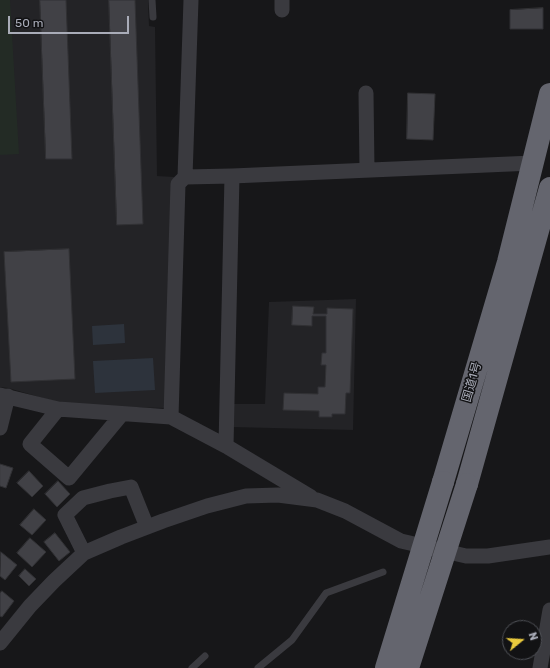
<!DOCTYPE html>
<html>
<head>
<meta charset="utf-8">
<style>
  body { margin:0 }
  #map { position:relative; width:550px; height:668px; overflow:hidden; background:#171719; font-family:Rubik,sans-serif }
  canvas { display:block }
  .north { position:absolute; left:502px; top:620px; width:40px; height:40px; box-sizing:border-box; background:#121214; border:1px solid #4e5056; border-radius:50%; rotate:72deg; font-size:11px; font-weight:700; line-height:16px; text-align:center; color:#a9acb8 }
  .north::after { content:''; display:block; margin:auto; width:14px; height:18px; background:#eaca3d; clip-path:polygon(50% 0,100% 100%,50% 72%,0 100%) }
  .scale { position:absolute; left:8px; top:16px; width:121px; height:18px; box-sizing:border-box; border:2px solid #a9acb8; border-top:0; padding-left:5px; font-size:12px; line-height:14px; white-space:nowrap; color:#a9acb8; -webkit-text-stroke:3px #121214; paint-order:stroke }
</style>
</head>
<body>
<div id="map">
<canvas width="550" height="668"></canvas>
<div class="north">N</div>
<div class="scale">50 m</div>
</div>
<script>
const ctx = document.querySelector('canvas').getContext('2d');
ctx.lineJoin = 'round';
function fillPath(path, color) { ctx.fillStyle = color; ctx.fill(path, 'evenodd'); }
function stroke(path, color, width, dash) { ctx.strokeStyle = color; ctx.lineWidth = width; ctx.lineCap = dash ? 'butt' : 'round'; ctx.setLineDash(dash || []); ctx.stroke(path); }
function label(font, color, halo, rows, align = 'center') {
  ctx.font = font + ' Rubik,"Noto Sans JP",sans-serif'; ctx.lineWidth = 3; ctx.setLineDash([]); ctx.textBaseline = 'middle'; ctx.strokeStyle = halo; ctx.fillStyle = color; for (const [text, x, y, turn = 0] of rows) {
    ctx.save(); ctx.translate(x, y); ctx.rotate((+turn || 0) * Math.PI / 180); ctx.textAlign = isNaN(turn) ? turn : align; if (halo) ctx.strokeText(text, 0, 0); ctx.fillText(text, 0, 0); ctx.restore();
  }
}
fillPath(new Path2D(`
  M0,0H148L149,26L155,27L157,176L174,177L165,408L71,406L8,388L0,387Z
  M356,299L353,430L232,427L233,404H265L269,302Z`), '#232326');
fillPath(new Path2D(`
  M0,0H10L19,154L0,155Z`), '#232b25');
fillPath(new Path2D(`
  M124,324L125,343L93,345L92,326Z
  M153,358L155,390L95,393L93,361Z`), '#2d333c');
const building = new Path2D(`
  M40,0H66L72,159H46Z
  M109,0H135L143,224L117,225Z
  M543,8V29H510V10Z
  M408,93L435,94L433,140L407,139Z
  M69,249L75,379L11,382L4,252Z
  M293,306L314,307L313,314H327V308L353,309L350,393H346L345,414H332V417H319V411L283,410L284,393L318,394V387H325L326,365H321L322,353H326V316H312V326L292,325Z
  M0,464L13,468L6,488L0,486Z
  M29,471L43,486L32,497L17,483Z
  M58,481L70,494L57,507L45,494Z
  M34,509L46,520L32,535L20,525Z
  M55,533L70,552L59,561L44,542Z
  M30,538L46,552L32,567L17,553Z
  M1,552L17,565L5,580L0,576Z
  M25,569L36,579L29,586L19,576Z
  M2,591L14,601L2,617L0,616V593Z`);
fillPath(building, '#414146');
stroke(building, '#313134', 1);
stroke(new Path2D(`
  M152,0L153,17
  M192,668L205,656
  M258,668L292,640L326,593L383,572`), '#3a3a3f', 7);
stroke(new Path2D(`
  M282,0V10
  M366,93L367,170
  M185,177L232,176L533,163
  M0,395L58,409L171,417L178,184L185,177L191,0
  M58,409L30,444L69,478L122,414
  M171,417L226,446L311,497
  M0,428L8,396
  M226,446L232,176
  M84,553L65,515L83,498L110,491L131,487L147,527
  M0,643L30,606L54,581L84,553L121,537L163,521L207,506L246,496L278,495L317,500L345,511L401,541L466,556H488L550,547
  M540,668L550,610`), '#3a3a3f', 15);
stroke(new Path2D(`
  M443,482L508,262L550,94
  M467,484L550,188`), '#64656e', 22);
stroke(new Path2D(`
  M386,668L443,482
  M408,668L467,484`), '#64656e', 22);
label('12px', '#a9acb8', '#121214', [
  ["国道1号",472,382,-74]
]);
</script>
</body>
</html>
